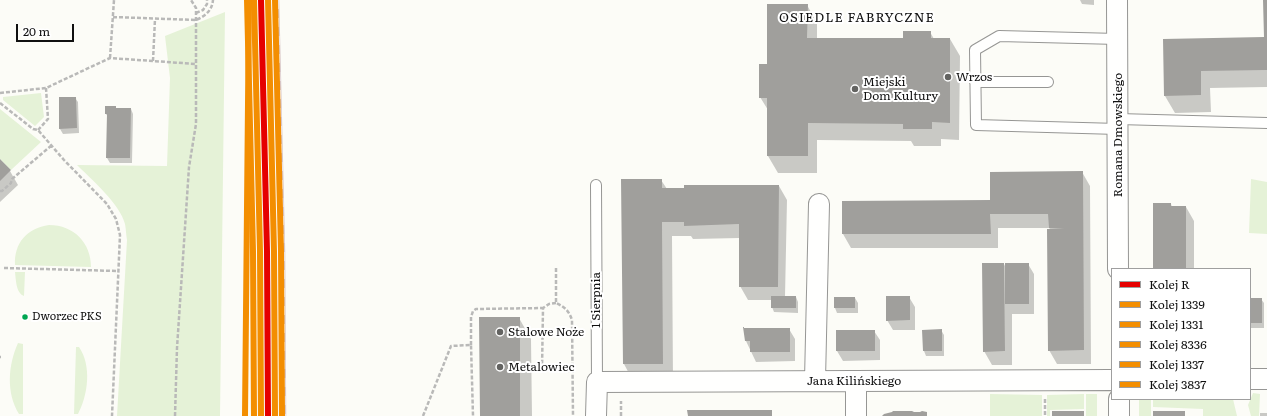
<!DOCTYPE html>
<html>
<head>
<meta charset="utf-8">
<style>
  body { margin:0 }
  #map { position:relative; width:1267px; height:416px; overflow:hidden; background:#fcfcf7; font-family:Literata,serif }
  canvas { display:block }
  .legend { position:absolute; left:1111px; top:268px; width:140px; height:132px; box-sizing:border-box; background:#fff; border:1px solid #9f9f9f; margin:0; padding:5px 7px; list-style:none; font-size:12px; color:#101010 }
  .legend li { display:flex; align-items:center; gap:8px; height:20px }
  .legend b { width:20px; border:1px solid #9f9f9f }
  .scale { position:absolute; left:16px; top:24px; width:58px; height:18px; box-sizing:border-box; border:2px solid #101010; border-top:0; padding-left:5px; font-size:12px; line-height:14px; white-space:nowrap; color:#101010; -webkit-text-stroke:3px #fff; paint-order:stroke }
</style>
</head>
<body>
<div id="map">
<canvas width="1267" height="416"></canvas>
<ul class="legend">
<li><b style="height:5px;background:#e50000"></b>Kolej R</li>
<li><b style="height:5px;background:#f38e01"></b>Kolej 1339</li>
<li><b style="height:5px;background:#f38e01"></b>Kolej 1331</li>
<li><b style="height:5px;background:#f38e01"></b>Kolej 8336</li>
<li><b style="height:5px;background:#f38e01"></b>Kolej 1337</li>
<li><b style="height:5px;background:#f38e01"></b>Kolej 3837</li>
</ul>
<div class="scale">20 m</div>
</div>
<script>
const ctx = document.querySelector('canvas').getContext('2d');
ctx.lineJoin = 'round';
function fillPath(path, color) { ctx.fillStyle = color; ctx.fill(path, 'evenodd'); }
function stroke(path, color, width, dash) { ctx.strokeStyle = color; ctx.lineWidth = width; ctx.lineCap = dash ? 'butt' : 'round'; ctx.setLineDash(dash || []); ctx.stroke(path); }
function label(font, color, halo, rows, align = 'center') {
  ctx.font = font + ' Literata,serif'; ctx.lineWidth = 4; ctx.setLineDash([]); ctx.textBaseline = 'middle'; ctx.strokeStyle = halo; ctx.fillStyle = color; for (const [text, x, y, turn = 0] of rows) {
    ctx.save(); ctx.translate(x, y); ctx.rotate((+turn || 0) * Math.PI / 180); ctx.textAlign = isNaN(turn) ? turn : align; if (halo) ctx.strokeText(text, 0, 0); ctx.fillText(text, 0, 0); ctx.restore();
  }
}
fillPath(new Path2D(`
  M225,12L220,416H117L127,240C126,235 126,229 125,224C120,204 92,180 77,165L167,166L170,78L165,36Z
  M41,93L44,117L35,126L3,100V97Z
  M0,109L41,142L11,170L0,159Z
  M1251,179L1267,182V234L1249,233Z
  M49,225C74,225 91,243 91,267L15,265C14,243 27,228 49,225Z
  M15,272H25L24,296C16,293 16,280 15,272Z
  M18,343L23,344V414H19C6,393 8,365 18,343Z
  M76,347H79C92,366 88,395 78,414H74Z
  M1253,393L1260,394L1259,416H1251L1248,405Z
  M990,394L1042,395V416H990Z
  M1084,394V409L1050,410V416H1047V395Z
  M1086,394H1097V416H1086Z
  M1139,399H1151V416H1139Z
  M1153,399H1233L1237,416H1203V409L1153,407Z`), '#e5f2d7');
fillPath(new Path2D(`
  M1080,0H1094V5L1082,4Z
  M1264,0H1267V87L1210,88L1211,112L1175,113L1165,96V40L1265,38Z
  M807,5L817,23V39H904L930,32L934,39H950L960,56L959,140L941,139V146H914L911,141L817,140V173H778L768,156V110L760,97L768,65Z
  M75,98L78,102L79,133L63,134L60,129Z
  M116,109H131L133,114L132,163H110L107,158L108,117L106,114Z
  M0,160L10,171L18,185L0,202Z
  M1082,172L1090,186L1091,364H1057L1049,350L1051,230L1049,228H998V248H851L843,234V202L991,201Z
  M622,180H661L667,189L779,186L787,200L785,297H796L798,302V313L774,312L772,307V300H748L740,286V238L693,239L691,236H672L673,381H633L624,364Z
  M1171,204L1172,207H1186L1194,221V269H1154Z
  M1004,264L1006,268L1028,264L1034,274V314H1012V365H992L984,351Z
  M909,297L915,307V330H893L887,320Z
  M855,298L858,303V313H837L835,308Z
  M1250,299H1261L1264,303V328H1251L1250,326Z
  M519,318L531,339L532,416H481Z
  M744,329H789L795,339V361L756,362L746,341Z
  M941,330L944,335V356H926L924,351Z
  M874,331L880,340V360L843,361L837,351Z
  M1260,413H1267V416H1260Z`), '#0003');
fillPath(new Path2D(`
  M1263,0H1267V70L1201,71V95L1164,96L1163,39L1264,37Z
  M767,4H808L807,38H903V31H931V38H950V123L932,122V129H903V124L808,123V156H767V98H759V64H767Z
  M59,97H76L77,128L59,129Z
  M105,106H116V108H131L130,158H106L107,114H105Z
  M0,159L11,170L0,181Z
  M1083,171L1084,350L1048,351L1047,229H1064L1049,228L1048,214H990L991,234H842V201L990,200V172Z
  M621,179H662V188H684V185H779L778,287H739V224L684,226V222H662L663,364H623Z
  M1153,203H1171V206H1186V269H1153Z
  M982,263H1004L1005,351L983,352Z
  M1005,263H1029V304H1005Z
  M771,296H796V308H771Z
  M886,296H910V320L886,321Z
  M834,297H855V308H834Z
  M1250,298H1262V323H1250Z
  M479,317H520V416H480Z
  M743,327H744V328H790V352H750V341H745Z
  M942,329V351H923L922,330Z
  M836,330H875V351H836Z
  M687,410H772V416H688Z
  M893,411H912L914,412H920L922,411L927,412V416H882L884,414L892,412Z
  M1052,411H1084V416H1052Z
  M1153,411H1185V416H1153Z`), '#a09f9c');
const lane = new Path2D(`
  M1118,39L999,36L975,50L976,125L1118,129
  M975,82H1048
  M1118,119L1267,123
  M596,185L597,382`);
const street = new Path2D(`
  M1117,0L1118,269
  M1250,379H1267
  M815,380L819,204
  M856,381V416
  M1119,399V416
  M596,416L597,382L1112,380`);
stroke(lane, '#969694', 12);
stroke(street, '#969694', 22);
stroke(new Path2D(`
  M196,13L203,10L207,4V0
  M113,17L196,20C205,16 212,11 213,0
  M110,58L114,0
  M153,61L155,19
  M0,93L46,88L110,58L196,64
  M0,103L33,129L38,130L64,160L107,204L116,219L120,235L112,416
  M38,130L48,119L46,88
  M0,191H2L11,183L12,179L52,145
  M4,268L118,271
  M556,268V303C565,307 569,311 572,320L573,416
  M556,303L549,304L543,308L542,370L573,371
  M471,345V317L473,311L476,309L543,308
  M0,357H1
  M1045,399V416
  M175,416L177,348L189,167L196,124V8L191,0
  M423,416L451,346L471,345L473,416
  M621,416V401`), '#b9b9b8', 2.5, [4, 2]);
stroke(lane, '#fffffe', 10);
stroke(street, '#fffffe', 20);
const rail = new Path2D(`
  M277,0L283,252L284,416`);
stroke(rail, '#d8c6c6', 4.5);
stroke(rail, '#fff', 3, [9]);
stroke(new Path2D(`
  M261,0L267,251L268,416`), '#e50000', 6);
stroke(new Path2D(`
  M254,0L260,251L261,416`), '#f38e01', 6);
stroke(new Path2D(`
  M268,0L274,251L275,416`), '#f38e01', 6);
stroke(new Path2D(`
  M247,0L253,251L254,416`), '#f38e01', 6);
stroke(new Path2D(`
  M275,0L281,251L282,416`), '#f38e01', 6);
stroke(new Path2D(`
  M245,416L249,0`), '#f38e01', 6);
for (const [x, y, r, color] of [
  [948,77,4,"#636361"],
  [855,89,4,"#636361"],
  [25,317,3.5,"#00a651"],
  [500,332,4,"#636361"],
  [500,367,4,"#636361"]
]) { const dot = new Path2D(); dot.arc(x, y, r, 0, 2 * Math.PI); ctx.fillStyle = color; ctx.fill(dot); stroke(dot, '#fff', 1.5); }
label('11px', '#101010', '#fff', [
  ["Dworzec PKS",32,317]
], 'left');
label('12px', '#101010', '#fff', [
  ["Wrzos",956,77],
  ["Miejski",863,82],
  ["Dom Kultury",863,96],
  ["Stalowe Noże",508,332],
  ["Metalowiec",508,367]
], 'left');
label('12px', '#101010', '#fff', [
  ["Romana Dmowskiego",1118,135,-90],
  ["1 Sierpnia",596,300,-90],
  ["Jana Kilińskiego",854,381]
]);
ctx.letterSpacing = '1px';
label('13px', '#101010', '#fff', [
  ["OSIEDLE FABRYCZNE",857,18]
]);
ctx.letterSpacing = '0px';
</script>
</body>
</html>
